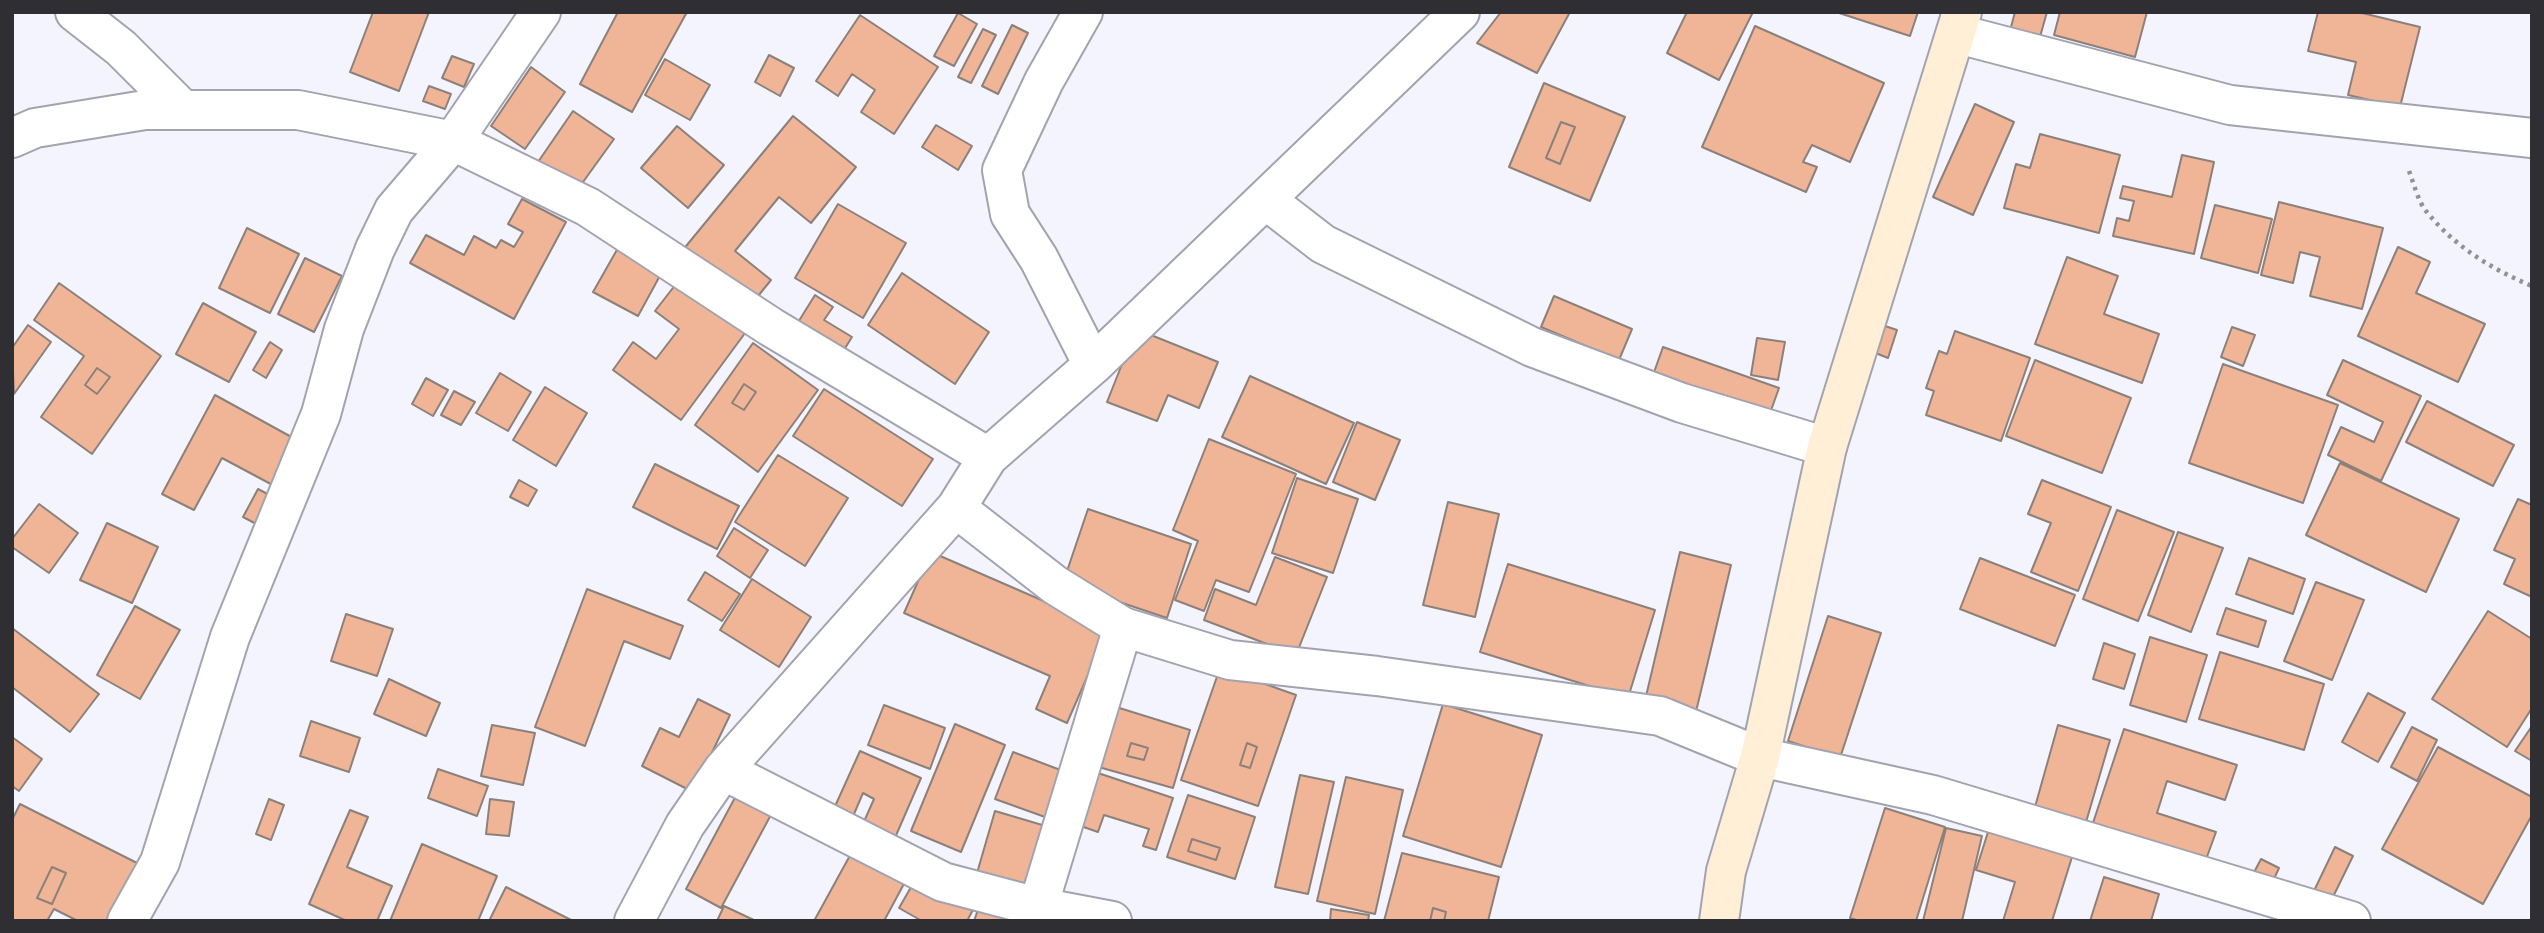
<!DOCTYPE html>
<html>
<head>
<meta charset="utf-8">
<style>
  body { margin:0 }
  #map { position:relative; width:2544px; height:933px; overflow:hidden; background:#f3f4fe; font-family:"Space Grotesk",sans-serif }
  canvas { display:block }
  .frame { position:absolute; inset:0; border:14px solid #2e2e33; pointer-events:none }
</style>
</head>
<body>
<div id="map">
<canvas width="2544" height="933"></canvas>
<div class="frame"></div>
</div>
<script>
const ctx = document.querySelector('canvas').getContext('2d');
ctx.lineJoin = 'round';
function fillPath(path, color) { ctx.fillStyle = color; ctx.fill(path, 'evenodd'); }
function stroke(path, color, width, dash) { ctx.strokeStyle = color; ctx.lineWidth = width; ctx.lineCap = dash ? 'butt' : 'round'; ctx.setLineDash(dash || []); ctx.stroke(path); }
const building = new Path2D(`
  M373,12H429L399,91L350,72Z
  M618,12H687L632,112L580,84Z
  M1501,12H1570L1537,73L1477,43Z
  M1687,12H1753L1719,80L1667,53Z
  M1836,12H1918L1910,36Z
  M2015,12H2047L2036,51L2007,42Z
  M2060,12H2147L2135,57L2054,35Z
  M2318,12H2358L2420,27L2400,107L2348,95L2356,62L2308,51Z
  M958,13L977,24L954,66L934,56Z
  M860,15L938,67L894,134L861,112L875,90L852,74L838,96L816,81Z
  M1012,25L1028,33L998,94L982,86Z
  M1755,26L1884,83L1850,162L1812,145L1803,162L1817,167L1806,192L1702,147Z
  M983,29L996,35L971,83L958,77Z
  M769,55L794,68L780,96L755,82Z
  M452,56L474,64L464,87L442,78Z
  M665,59L710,85L690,120L645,95Z
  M531,67L565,92L525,149L491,126Z
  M1544,83L1625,117L1590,201L1509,167ZM1561,122L1575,127L1560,164L1546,158Z
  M429,86L451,94L445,109L423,101Z
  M1975,104L2014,122L1973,215L1933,197Z
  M573,111L614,139L578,189L538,162Z
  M793,116L856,167L811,223L779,197L735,251L771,280L750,306L682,251Z
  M1561,122L1575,127L1560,164L1546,158Z
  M936,125L972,146L958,170L922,147Z
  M677,126L724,165L688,208L641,168Z
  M2040,134L2120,155L2099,233L2004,208L2016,164L2030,168Z
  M2182,155L2214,162L2194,254L2113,236L2117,218L2129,221L2134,201L2120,198L2123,186L2172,197Z
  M522,199L566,222L514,319L410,263L426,235L464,255L474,236L496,248L501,240L514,247L523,232L508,224Z
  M2279,202L2383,228L2362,309L2310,296L2320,257L2300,252L2293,283L2261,275Z
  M838,204L906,243L863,318L795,278Z
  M2215,205L2272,219L2258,273L2201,258Z
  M247,228L299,254L270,313L219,288Z
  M2398,247L2430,262L2416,293L2485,324L2458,382L2358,336Z
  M618,248L662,272L638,316L593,292Z
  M2067,257L2118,276L2104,314L2159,334L2142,383L2035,344Z
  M305,258L342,276L314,332L278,314Z
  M902,273L989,332L955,384L868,325Z
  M683,275L751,325L681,420L613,370L633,342L656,359L679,329L655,311Z
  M59,283L161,356L92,454L41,417L84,356L34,320ZM97,368L110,377L97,394L85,385Z
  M815,295L833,307L824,320L852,337L842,353L797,324Z
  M1554,296L1632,329L1619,360L1541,327Z
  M203,303L256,332L229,382L176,354Z
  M28,325L51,342L14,394L12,348Z
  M1882,325L1897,330L1888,358L1873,352Z
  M2232,327L2255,335L2243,366L2221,357Z
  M1136,329L1218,362L1199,408L1168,395L1157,421L1107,402Z
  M1955,331L2030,358L2001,441L1926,415L1934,391L1926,388L1939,351L1947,354Z
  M1757,338L1785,342L1778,380L1751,375Z
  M270,342L282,350L266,378L253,370Z
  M753,343L818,390L758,472L695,425ZM744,384L756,392L744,410L732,403Z
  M1663,347L1779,388L1769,416L1653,375Z
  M2035,360L2131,398L2102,473L2006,436Z
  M2343,360L2421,396L2381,481L2328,455L2341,427L2374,442L2383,422L2327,395Z
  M2223,364L2338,405L2303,503L2189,463Z
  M97,368L110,377L97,394L85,385Z
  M500,373L531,392L508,431L476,413Z
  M1250,376L1354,423L1326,484L1222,437Z
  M426,378L448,390L433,416L412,404Z
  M744,384L756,392L744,410L732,403Z
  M545,387L587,413L556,466L513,440Z
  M824,389L933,459L902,506L793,436Z
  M454,391L475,402L461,425L441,415Z
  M215,395L306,445L282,490L222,458L194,510L162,494Z
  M2427,401L2514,445L2493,486L2406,442Z
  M1357,422L1400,440L1375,500L1333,482Z
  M1209,439L1296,474L1249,592L1216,580L1204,611L1175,600L1198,541L1173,530Z
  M778,455L848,498L805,566L735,522Z
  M2340,463L2459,519L2426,592L2306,535Z
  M655,464L739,506L717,549L633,507Z
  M1297,478L1358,499L1333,573L1272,553Z
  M519,480L537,490L528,506L510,497Z
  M2042,480L2111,507L2078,591L2031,572L2051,523L2028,514Z
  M258,489L277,499L262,527L243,517Z
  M2518,499L2532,505V597L2504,584L2515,559L2494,550Z
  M1448,502L1499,514L1475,617L1423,605Z
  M39,504L78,533L49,573L12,547V539Z
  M1088,509L1191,544L1167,618L1063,583Z
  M2117,510L2174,532L2138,621L2083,599Z
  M107,523L158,547L132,603L80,580Z
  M734,528L768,550L750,578L717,556Z
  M2178,532L2223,548L2191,632L2148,615Z
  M931,552L1108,629L1067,723L1036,709L1050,676L904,613Z
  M1680,552L1731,565L1694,720L1643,709Z
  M1275,557L1327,577L1296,655L1204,620L1215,589L1256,605Z
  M1980,558L2075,595L2055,646L1960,609Z
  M2249,558L2305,579L2293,614L2236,594Z
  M1508,564L1655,610L1628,698L1480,652Z
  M705,572L740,594L722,621L688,600Z
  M752,579L811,617L779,667L720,630Z
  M2316,582L2364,600L2332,680L2284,661Z
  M587,589L683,626L670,659L624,641L585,746L535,727Z
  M135,606L180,630L140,699L97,675Z
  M2226,608L2266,621L2258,647L2217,634Z
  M2488,611L2532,639V708L2507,747L2432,699Z
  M346,614L393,629L377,676L331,661Z
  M1828,616L1881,633L1840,758L1788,741Z
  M12,628L99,694L70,732L12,687Z
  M2150,637L2207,655L2186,722L2130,705Z
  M2104,643L2135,654L2124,689L2093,679Z
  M2220,652L2324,684L2304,750L2199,719Z
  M1220,668L1296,695L1258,806L1181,780ZM1247,743L1257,747L1250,768L1240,765Z
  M389,679L440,703L426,736L374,714Z
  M2368,693L2405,713L2378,762L2342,742Z
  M698,699L730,715L693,792L642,766L660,728L679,737Z
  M1443,704L1542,735L1501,867L1403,836Z
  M884,705L945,728L930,769L868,745Z
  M1113,706L1190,730L1173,788L1095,766ZM1131,743L1148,748L1144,760L1127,756Z
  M311,721L360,738L349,772L300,756Z
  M955,724L1005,745L961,852L911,831Z
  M492,725L535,733L523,785L481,776Z
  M2058,725L2110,740L2084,829L2033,814Z
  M2532,726V761L2515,751Z
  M2412,727L2437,740L2417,781L2391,767Z
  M2124,729L2237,765L2225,800L2167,781L2157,813L2216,832L2204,865L2091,829Z
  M12,737L42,759L19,791L12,786Z
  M1131,743L1148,748L1144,760L1127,756Z
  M1247,743L1257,747L1250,768L1240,765Z
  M2438,747L2532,797V815L2483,904L2382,849Z
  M860,751L921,778L894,840L862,826L874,799L863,793L851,821L832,813Z
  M1013,752L1063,771L1045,817L995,799Z
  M438,769L488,786L477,816L428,798Z
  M1089,770L1173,798L1156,850L1143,846L1149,829L1104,815L1098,832L1072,823Z
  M1300,775L1334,782L1308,894L1275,887Z
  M1346,777L1403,790L1375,914L1317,901Z
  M738,792L773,811L721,908L686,889Z
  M1188,795L1255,817L1235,879L1167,857ZM1192,839L1220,848L1216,860L1188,851Z
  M269,799L284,805L271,840L256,834Z
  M490,799L514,802L509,836L486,834Z
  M20,804L139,864L110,921H78L54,909L47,921H12V820ZM52,867L66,873L52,904L37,898Z
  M1885,808L1945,827L1916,921H1860L1850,918Z
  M350,810L368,817L347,867L392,886L377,921H347L309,904Z
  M995,811L1049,827L1030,895L975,880Z
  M1946,828L1982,836L1962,921H1923Z
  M1988,832L2072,857L2052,921H2003L2015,882L1976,870Z
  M1192,839L1220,848L1216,860L1188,851Z
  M422,844L497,876L478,921H390Z
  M2335,847L2353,856L2330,903L2312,895Z
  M853,850L906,880L884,921H814Z
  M1402,853L1499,877L1488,921H1444L1446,912L1433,908L1430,921H1384Z
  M2261,859L2279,868L2269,890L2250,880Z
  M52,867L66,873L52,904L37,898Z
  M918,875L975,906L967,921H922L899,908Z
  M2104,877L2159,894L2151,921H2090Z
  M506,887L573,921H489Z
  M980,904L1025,921H974Z
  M724,906L756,921H717Z
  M1433,908L1446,912L1444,921H1430Z
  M1331,909L1369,915L1368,921H1330Z`);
fillPath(building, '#f0b597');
stroke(building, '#8c807b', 2);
const street = new Path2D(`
  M75,12L121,48L183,110
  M1083,12L1044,81L1002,170L1010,214L1039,259L1093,365
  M1958,34L2230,105L2532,138
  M12,138L35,128L145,110H298L453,141L588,207L771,327L988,457
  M1266,200L1323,244L1532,347L1682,403L1827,447
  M956,508L1055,585L1123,627L1230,660L1377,676L1660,716L1760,757L1933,795L2351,921
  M723,770L943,882L1038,907L1112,921
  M1038,907L1123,627
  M127,921L160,862L230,637L321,414L344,329L375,249L394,210L453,141L541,12
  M634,921L685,825L723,770L956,508L988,457L1093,365L1460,12`);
const secondary = new Path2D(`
  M1719,921L1726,871L1760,757L1827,447L1962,12`);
stroke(street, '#a2a3af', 42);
stroke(secondary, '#a2a3af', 42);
stroke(new Path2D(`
  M2409,171C2414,184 2418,201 2426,211C2454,246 2491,269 2532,286`), '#919199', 4.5, [3.5, 5]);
stroke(street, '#fff', 38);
stroke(secondary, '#ffefd6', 38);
</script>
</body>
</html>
